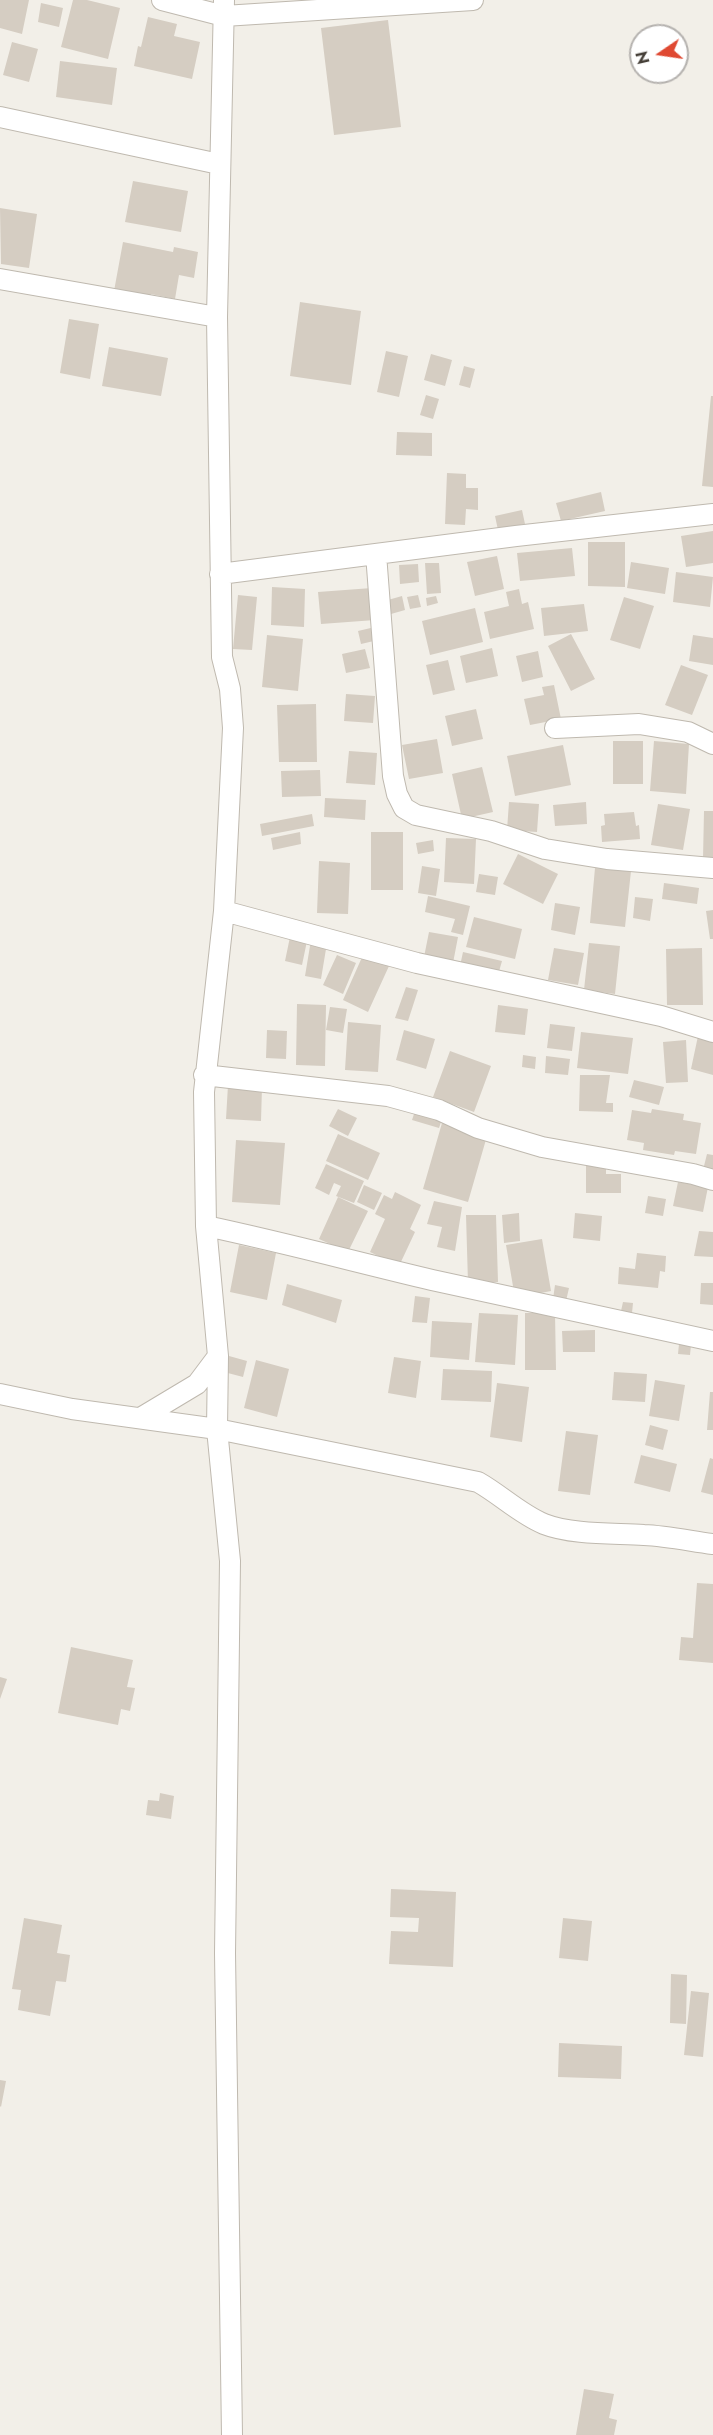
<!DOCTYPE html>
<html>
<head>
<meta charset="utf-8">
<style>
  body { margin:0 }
  #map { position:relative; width:713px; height:2435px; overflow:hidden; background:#f2efe8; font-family:Jost,sans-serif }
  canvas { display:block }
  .north { position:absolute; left:629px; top:24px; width:60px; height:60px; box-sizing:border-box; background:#fff; border:2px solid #b5b2af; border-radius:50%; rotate:257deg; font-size:16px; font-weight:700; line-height:24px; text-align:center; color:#453f38 }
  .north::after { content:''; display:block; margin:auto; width:21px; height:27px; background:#df4932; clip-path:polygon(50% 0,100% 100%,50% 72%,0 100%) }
</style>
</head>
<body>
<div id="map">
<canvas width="713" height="2435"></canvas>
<div class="north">N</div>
</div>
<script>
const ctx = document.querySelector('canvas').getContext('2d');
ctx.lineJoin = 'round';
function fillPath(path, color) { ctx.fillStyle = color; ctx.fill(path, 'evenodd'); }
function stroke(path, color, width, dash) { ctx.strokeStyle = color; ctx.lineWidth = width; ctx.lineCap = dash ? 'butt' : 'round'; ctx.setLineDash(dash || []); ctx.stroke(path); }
fillPath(new Path2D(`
  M0,0H29L22,34L0,28Z
  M73,0H87L120,8L108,59L61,47Z
  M41,3L63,8L59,27L38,22Z
  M148,17L177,24L174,36L200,42L192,79L134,66L138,46L141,47Z
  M388,20L401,127L334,135L321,28Z
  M12,42L38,49L29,82L3,75Z
  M60,61L117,68L112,105L56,97Z
  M133,181L188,191L181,232L125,222Z
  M0,208L37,214L29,268L1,264Z
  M123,242L173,252L174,247L198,252L194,278L179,275L175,299L151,294L150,298L114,291Z
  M300,302L361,311L351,385L290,376Z
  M69,319L99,324L90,379L60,373Z
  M109,347L168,358L161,396L102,386Z
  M386,351L408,356L399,397L377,392Z
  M431,354L452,360L445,386L424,380Z
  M464,366L475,369L470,388L459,385Z
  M426,395L439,399L433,419L420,415Z
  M711,396H713V487L702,486Z
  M397,432L432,433V456L396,455Z
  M447,473L466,474V488H478V510L466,509L465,525L445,524Z
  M601,492L605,511L561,521L556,503Z
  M522,510L525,524L498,530L495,516Z
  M713,531V563L686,567L681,536Z
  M588,542H625V587L588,586Z
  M572,548L575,576L520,581L517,553Z
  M497,556L504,589L475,596L467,562Z
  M631,562L669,568L665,594L627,588Z
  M425,563H439L441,593L427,594Z
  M418,564L419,582L400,584L399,565Z
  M676,572L713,577L710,607L673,602Z
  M272,587L305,589L304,627L271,625Z
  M372,588L375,620L321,624L318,592Z
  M519,589L522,604L528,602L534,629L490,639L484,612L509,606L506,592Z
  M238,595L257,597L252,650L233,649Z
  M418,595L421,607L410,609L407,597Z
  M402,596L405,610L391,614L388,600Z
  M436,596L438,603L427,606L426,598Z
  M624,597L654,606L640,649L610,640Z
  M584,604L588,631L544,636L541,608Z
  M475,608L483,642L430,655L422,621Z
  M375,627L378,640L361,644L358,631Z
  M571,634L595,679L571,691L548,646Z
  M267,635L303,639L298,691L262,687Z
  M693,635L713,638V665L689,661Z
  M492,648L498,676L466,683L460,656Z
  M365,649L370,668L346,673L342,654Z
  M538,651L543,677L522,682L516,656Z
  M448,660L455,690L433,695L426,665Z
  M681,665L708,675L692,715L665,705Z
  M554,685L561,719L530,725L524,699L544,695L542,687Z
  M346,694L375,696L373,723L344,721Z
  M316,704L317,762H279L277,705Z
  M476,709L483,739L452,746L445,716Z
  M437,739L443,773L409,779L402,745Z
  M613,741H643V784H613Z
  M654,741L689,744L686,794L650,791Z
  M563,745L571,785L515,796L507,756Z
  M349,751L377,753L375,785L346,783Z
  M482,767L493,812L462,819L452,774Z
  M320,770L321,796L282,797L281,771Z
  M325,798L366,800L365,820L324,817Z
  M509,802L539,804L537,832L507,830Z
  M586,802L587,824L555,826L553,805Z
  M658,804L690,809L683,850L651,845Z
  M704,811H713V859H703Z
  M634,812L636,826L639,825L640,839L602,842L601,826L605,825L604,814Z
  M312,814L314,826L262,836L260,824Z
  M300,832L301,844L273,850L271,838Z
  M371,832H403V890H371Z
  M446,838L476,839L474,884L444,882Z
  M433,840L434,851L418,854L416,843Z
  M518,854L558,874L543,904L503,884Z
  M319,861L350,863L348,914L317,913Z
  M422,866L440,869L436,896L418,893Z
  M595,868L631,871L625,927L590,923Z
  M479,874L498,877L495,895L476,892Z
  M664,883L699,888L697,904L662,899Z
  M428,896L470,906L463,935L451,932L455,919L425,912Z
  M635,897L653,899L650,921L633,918Z
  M555,903L580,907L575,935L551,930Z
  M713,910V939H710L706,911Z
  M474,917L522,929L515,959L466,947Z
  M429,932L458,937L453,963L424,957Z
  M290,937L307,941L302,965L285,961Z
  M311,940L327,943L321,979L305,976Z
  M589,943L620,946L615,994L584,990Z
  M554,948L584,953L578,985L548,980Z
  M702,948L703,1005H667L666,949Z
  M463,952L502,961L498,975L460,966Z
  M337,955L356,963L343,994L323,985Z
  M363,955L389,966L368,1012L343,1000Z
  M406,987L418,990L408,1021L395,1018Z
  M297,1004L326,1005L325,1066L296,1065Z
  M498,1005L528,1009L525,1035L495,1032Z
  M330,1007L347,1009L343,1033L326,1030Z
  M348,1022L381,1025L378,1072L345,1070Z
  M550,1024L575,1027L572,1051L547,1048Z
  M267,1030L287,1031L286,1059L266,1058Z
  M404,1030L435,1039L426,1069L396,1060Z
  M581,1032L633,1038L628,1074L577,1068Z
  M698,1036L713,1040V1075L691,1069Z
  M686,1040L688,1082L666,1083L663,1042Z
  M450,1051L491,1066L474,1112L433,1097Z
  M523,1055L536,1057L535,1069L522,1067Z
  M546,1056L570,1059L568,1075L545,1073Z
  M580,1075H610L606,1103H613V1112L579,1111Z
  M634,1080L664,1087L659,1105L629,1097Z
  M228,1085L262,1087L261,1121L226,1119Z
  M338,1109L357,1118L348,1136L329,1126Z
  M652,1109L684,1114L683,1120L701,1123L696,1154L675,1151L674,1155L643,1150L644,1143L627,1140L632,1110L651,1113Z
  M415,1111L442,1119L439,1128L412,1120Z
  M442,1123L487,1136L468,1202L423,1189Z
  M338,1134L380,1153L368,1180L326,1161Z
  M236,1140L285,1143L280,1205L232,1202Z
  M707,1154L713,1155V1173L703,1170Z
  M586,1162H606V1174H621V1193H586Z
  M326,1164L364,1181L354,1203L336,1196L341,1186L334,1183L329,1195L315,1188Z
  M678,1182L708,1187L703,1212L673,1206Z
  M364,1185L382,1193L374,1210L357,1202Z
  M395,1192L421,1205L410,1229L415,1232L399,1266L370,1252L385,1219L375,1214L384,1195L392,1199Z
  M648,1196L666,1199L663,1216L645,1213Z
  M338,1197L368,1211L348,1252L319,1239Z
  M434,1201L462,1207L455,1251L437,1247L442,1227L427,1224Z
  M519,1213L520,1241L504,1243L502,1215Z
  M575,1213L602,1216L600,1241L573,1238Z
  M466,1215H496L498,1282L468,1283Z
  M699,1231L713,1232V1257L694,1256Z
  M542,1239L551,1291L515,1298L506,1245Z
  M239,1245L276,1253L267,1300L230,1292Z
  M637,1253L666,1256L665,1272L660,1271L658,1288L618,1284L619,1267L635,1269Z
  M701,1283H713V1305L700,1304Z
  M287,1284L342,1300L336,1323L282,1305Z
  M555,1285L569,1288L566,1301L553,1299Z
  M415,1296L430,1298L427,1323L412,1322Z
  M623,1302L633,1303L632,1313L621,1311Z
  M479,1313L518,1315L515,1365L475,1362Z
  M525,1313H555L556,1370H525Z
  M432,1321L472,1323L469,1360L430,1357Z
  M595,1330V1352H563L562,1331Z
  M679,1344L691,1345L690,1355L678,1354Z
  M229,1356L247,1361L243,1377L224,1372Z
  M394,1357L421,1361L416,1398L388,1393Z
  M256,1360L289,1369L277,1417L244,1408Z
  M443,1369L492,1371L491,1402L441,1400Z
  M614,1372L647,1374L645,1402L612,1400Z
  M655,1380L685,1385L679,1421L649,1416Z
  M497,1383L529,1387L522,1442L490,1437Z
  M710,1392H713V1430H707Z
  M650,1425L668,1430L663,1450L645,1445Z
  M566,1431L598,1435L590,1495L558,1491Z
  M641,1455L677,1464L670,1492L634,1483Z
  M710,1458L713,1459V1495L701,1492Z
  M697,1583L713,1584V1663L679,1660L681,1637L693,1638Z
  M71,1647L133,1660L127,1687L135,1688L130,1711L121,1709L118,1725L58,1713Z
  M0,1677L7,1679L0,1699Z
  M160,1793L174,1796L171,1819L146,1815L148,1800L159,1801Z
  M391,1889L456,1892L453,1967L389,1964L391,1931L418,1932L419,1918L390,1917Z
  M24,1918L62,1925L57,1953L70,1955L66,1982L56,1981L50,2016L18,2010L21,1990L12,1989Z
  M563,1918L592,1921L588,1961L559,1958Z
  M671,1974L687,1975L686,2024L670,2023Z
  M691,1991L709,1993L703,2057L684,2055Z
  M559,2043L622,2046L621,2079L558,2077Z
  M0,2080L6,2081L1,2107L0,2106Z
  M584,2389L614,2394L609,2418L617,2420L614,2435H576Z`), '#d5cdc2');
const minor = new Path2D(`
  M162,0L224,16L473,0
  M224,0L217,317L222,657L230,689L233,728L224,911L204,1092L206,1226L218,1356L217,1429L230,1561L225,1953L232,2435
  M0,117L219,164
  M0,279L217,317
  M376,554L393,776L397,794L404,808L416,815L491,831L545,849L607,859L713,868
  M220,574L516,536L713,514
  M555,728L639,724L688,732L713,744
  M224,911L417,963L661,1016L713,1032
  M204,1075L388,1096L439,1110L478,1128L542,1147L693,1174L713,1180
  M206,1226C282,1242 356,1262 432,1280C525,1301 619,1321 713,1341
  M0,1394L72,1409L217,1429L478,1482C501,1495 520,1514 544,1524C572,1535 614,1533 644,1535C667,1536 690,1541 713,1544
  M142,1417L197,1384L218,1356`);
stroke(minor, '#bfb9af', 22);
stroke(minor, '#fff', 20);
</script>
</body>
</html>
